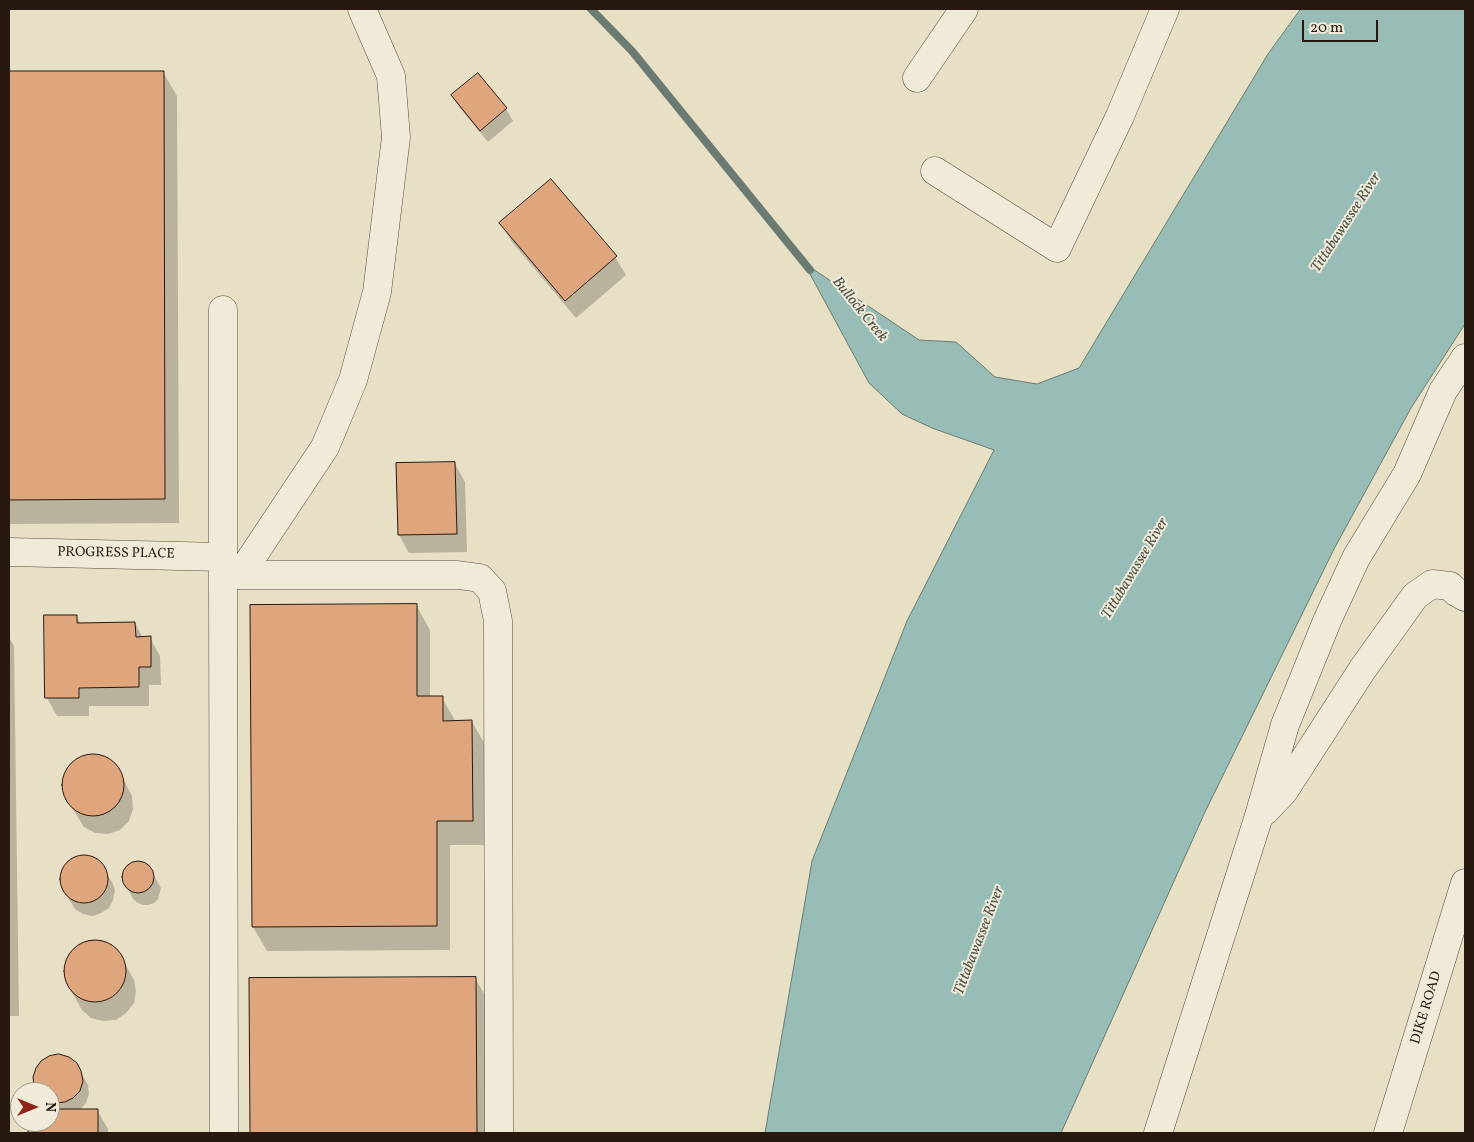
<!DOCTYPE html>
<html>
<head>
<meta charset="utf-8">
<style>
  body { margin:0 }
  #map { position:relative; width:1474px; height:1142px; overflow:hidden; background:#e8e0c5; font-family:Vollkorn,serif }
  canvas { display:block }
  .frame { position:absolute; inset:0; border:10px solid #27190f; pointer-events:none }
  .north { position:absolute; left:10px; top:1082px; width:50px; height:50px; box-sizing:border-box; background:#f0ebd9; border:1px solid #a09788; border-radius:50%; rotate:90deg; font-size:14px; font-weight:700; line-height:20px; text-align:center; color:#27190f }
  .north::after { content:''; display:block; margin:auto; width:18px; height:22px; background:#8f2418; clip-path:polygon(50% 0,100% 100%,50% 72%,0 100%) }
  .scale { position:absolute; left:1302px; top:20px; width:76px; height:22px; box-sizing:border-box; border:2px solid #27190f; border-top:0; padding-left:6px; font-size:15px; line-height:18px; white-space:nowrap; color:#27190f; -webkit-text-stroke:4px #f0ebd9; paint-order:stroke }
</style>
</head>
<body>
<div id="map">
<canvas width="1474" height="1142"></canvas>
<div class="frame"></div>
<div class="north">N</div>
<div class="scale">20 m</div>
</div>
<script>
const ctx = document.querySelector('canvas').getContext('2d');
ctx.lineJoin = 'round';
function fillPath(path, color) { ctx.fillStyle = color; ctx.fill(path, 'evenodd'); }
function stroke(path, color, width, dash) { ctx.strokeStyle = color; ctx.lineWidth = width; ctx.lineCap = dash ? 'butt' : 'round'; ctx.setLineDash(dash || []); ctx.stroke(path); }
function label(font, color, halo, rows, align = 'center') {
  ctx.font = font + ' Vollkorn,serif'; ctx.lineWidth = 4; ctx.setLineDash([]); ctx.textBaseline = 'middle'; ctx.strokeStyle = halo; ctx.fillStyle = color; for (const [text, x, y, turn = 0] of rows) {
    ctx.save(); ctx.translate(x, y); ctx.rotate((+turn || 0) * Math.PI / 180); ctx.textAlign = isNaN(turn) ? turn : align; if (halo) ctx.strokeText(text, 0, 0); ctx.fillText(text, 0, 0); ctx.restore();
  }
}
const water = new Path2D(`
  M1301,9H1465V324L1411,408L1334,549L1205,812L1061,1133H765L812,861L907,621L994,450L932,428L902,414L869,383L804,263L919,340L956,342L995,377L1037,384L1079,368L1268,54Z`);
fillPath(water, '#97bdb6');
stroke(water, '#6a7b73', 1);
fillPath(new Path2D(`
  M163,72L177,96L179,523L9,524V73Z
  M478,74L506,109L513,121L488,142L459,107L452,95Z
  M501,224L615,257L626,275L576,318L512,242Z
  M455,464L465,482L467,552L409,553L399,535Z
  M416,605L430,630V698H442L456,722H472L486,746V845H450V950L267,951L253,927L251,607Z
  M76,616L81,624L135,623L143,638H150L160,656L161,685H149V706H89V716H57L47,698Z
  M9,637L14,646L19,1016H9Z
  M89,756H99L109,760L117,767L132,796L133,809L129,821L120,830L108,834L95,833L84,827L66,798L63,787L65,776L70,766L79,759Z
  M83,856L91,857L99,862L112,882L115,890L113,900L109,908L101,913L93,916L83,914L75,909L63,889L61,880L62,871L67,863L75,858Z
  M136,863H142L147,865L151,870L161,888L158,899L154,903L148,905H143L138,903L133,899L124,880L126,868L131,864Z
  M98,941L109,944L118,951L134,980L136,991L134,1003L126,1013L116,1020L103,1021L91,1018L82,1010L65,980L64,968L68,956L76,947L87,942Z
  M475,978L489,1002L490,1133H251L250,979Z
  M76,1064L88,1085L89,1094L86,1103L80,1110H97L108,1129V1133H29L30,1122H50V1110H52L50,1109V1092H39ZM53,1097L60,1110H57L51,1098Z`), '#0003');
stroke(new Path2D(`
  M591,9L632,51L810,270`), '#6a7b73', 8);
const building = new Path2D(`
  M9,71H164L165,499L9,500Z
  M478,73L507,108L480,131L451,95Z
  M551,179L617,256L565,301L499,223Z
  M455,462L457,534L398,535L396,463Z
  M417,604V696H443V721L472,720L473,821H437V926L252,927L250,605Z
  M44,615H77V623L135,622L136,637L151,636V667H139V687L79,688V698H45Z
  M62 785a31 31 0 1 1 62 0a31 31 0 1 1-62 0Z
  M60 879a24 24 0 1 1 48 0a24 24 0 1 1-48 0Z
  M122 877a16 16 0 1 1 32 0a16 16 0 1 1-32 0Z
  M64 971a31 31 0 1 1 62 0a31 31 0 1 1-62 0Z
  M476,977L477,1133H250L249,978Z
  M59,1054L69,1057L77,1063L81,1071L83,1081L80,1091L73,1098L65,1102L55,1103L50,1102V1092H37L34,1086L33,1077L36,1068L41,1061L49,1056Z
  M50,1109H98V1133H28V1122H50Z`);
fillPath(building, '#dfa57c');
stroke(building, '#27190f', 1);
const minor = new Path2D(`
  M917,78L964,9
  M935,171L1057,248L1120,116L1165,9
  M223,310V575H458L480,578L492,591L498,621L499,1133
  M9,552L222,557
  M223,575L224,1133
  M240,575L325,447L353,380L377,292L396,137L391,76L362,9
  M1265,811L1284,791L1362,670L1415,596L1432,584L1450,586L1456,592L1465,597
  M1158,1133L1258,819L1285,725L1327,621L1356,558L1407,474L1443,391L1465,358
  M1388,1133L1465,883`);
stroke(minor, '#574b3c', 29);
stroke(minor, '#f0ebd9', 28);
label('14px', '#27190f', '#f0ebd9', [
  ["PROGRESS PLACE",116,554,1],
  ["DIKE ROAD",1427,1008,-73]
]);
label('italic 15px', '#4e5249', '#f0ebd9', [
  ["Tittabawassee River",1347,223,-57],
  ["Bullock Creek",859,310,51],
  ["Tittabawassee River",1136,569,-59],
  ["Tittabawassee River",980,941,-69]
]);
</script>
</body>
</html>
